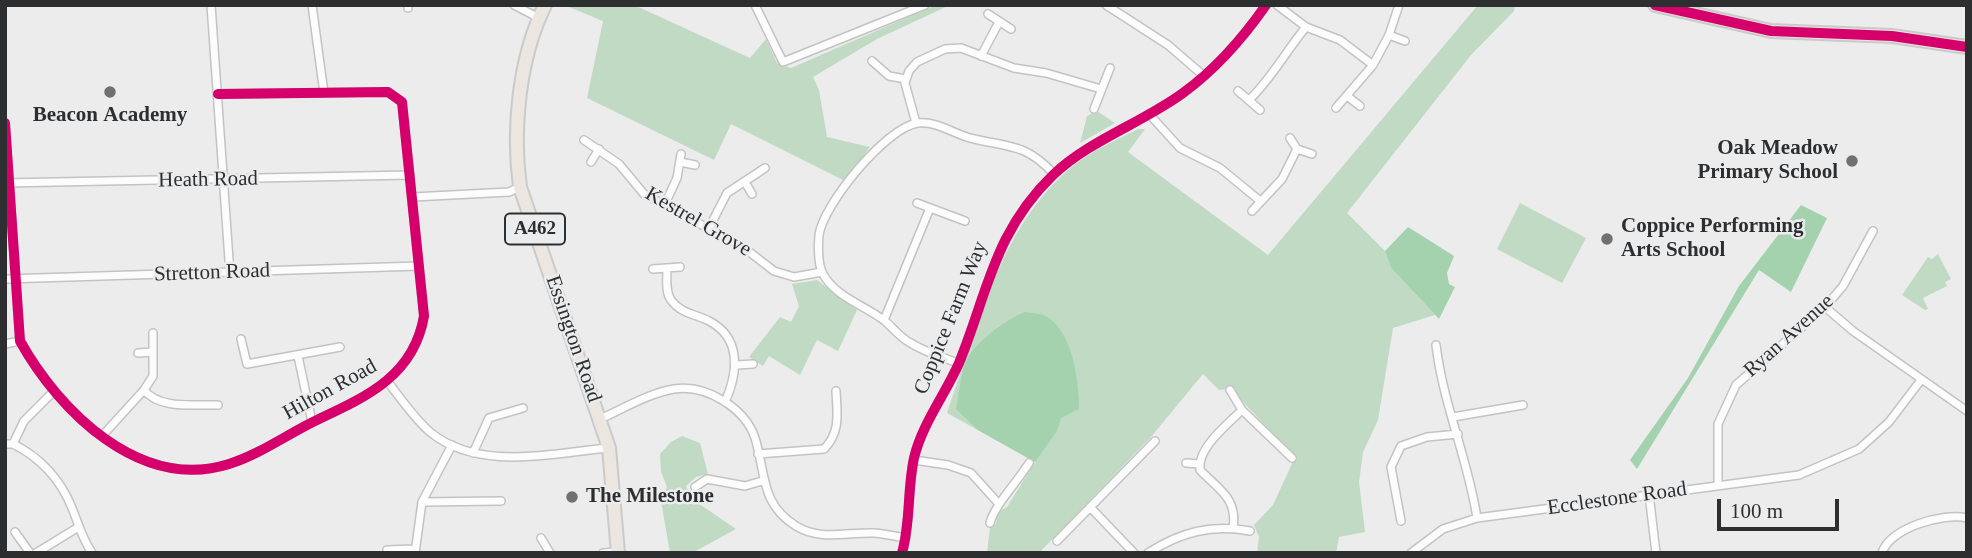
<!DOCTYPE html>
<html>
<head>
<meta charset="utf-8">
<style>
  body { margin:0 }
  #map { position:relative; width:1972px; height:558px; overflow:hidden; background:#ececed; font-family:"Times New Roman",serif }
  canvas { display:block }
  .frame { position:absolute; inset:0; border:7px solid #2d2e2f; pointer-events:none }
  .scale { position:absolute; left:1717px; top:499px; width:122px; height:32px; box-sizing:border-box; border:4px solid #2d2e2f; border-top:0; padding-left:9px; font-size:21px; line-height:24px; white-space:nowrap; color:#2d2e2f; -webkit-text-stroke:5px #ebecee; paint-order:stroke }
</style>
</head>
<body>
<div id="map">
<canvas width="1972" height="558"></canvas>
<div class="frame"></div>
<div class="scale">100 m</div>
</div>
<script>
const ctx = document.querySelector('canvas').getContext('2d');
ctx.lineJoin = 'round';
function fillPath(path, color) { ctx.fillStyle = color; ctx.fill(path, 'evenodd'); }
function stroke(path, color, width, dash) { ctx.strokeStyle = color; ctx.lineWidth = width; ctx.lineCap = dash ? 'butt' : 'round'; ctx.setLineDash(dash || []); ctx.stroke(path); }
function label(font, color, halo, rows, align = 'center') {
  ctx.font = font + ' "Times New Roman",serif'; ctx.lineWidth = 5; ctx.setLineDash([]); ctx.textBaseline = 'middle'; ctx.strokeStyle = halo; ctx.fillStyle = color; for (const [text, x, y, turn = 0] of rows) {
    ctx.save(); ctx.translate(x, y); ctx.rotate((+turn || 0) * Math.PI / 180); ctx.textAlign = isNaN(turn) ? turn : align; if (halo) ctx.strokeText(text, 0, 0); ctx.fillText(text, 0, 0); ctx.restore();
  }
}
fillPath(new Path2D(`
  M564,5H634L750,58L766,39L777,63L791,68L936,5H950L877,39L813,77L819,90L827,137L870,147L845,181L731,124L714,160L587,98L603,21Z
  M1478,5H1515L1514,11L1471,55L1347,213L1385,251L1391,268L1435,315L1393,328L1378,420L1363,452L1359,482L1365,532L1339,537L1336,553H1257L1259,537L1254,525L1273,505L1295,457L1244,403L1234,388L1219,390L1203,374L1151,437L1039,553H987L990,527L996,524L997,512L1007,507L1035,462L947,413C978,326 999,227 1073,166C1091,151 1117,140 1138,129H1145L1128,152L1268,255Z
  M1097,111L1115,123L1080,143L1087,116Z
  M1520,203L1586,238L1562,283L1497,249Z
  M1938,254L1951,279L1945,282L1947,286L1923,298L1928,309L1925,310L1902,295L1928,257L1932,259Z
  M817,280L857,310L838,351L817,340L800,375L769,356L763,366L749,357L780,317L791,322L799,306L792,284Z
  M682,436L700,443L708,474L696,477L686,486L692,499L736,529L692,553H670L661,501L667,487L661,472L660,454L671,442Z`), '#c0dac4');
fillPath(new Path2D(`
  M1801,205L1827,218L1791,292L1759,270L1637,469L1630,460L1688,378L1739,286Z
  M1408,227L1454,256L1447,273L1449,284L1455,287L1439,319L1391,268L1385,251Z
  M1025,312C1032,313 1041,313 1047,317C1073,332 1079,382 1079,409L1061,418L1057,431L1035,462L978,430L956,409C959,395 960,379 964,366C972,343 1004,321 1025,312Z`), '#a4d2ae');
const street = new Path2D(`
  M211,5L230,274
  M312,5L324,93
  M408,5V8
  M514,5L539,18
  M755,5L783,62L925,5
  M1106,5L1168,45L1204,76
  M1277,5L1306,27L1340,40L1373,65
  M1399,5L1389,35L1405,41
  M988,14L1011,29
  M981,56L999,22
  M872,61L889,76L906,79
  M1238,91L1260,110
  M1347,96L1360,106
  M1250,99C1272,78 1286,51 1306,27
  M1336,108L1373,65L1389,35
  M1094,109L1110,68
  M1149,114L1180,148L1220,168L1259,200
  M5,123L20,341C59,411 140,492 229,464C261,454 289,433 319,419C368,396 414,375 424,316L402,102L388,92L218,94
  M916,123L905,83L909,71L917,62L945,49L961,48L1014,68L1046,73L1101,89
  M1290,138L1297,149L1312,154
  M584,140L619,164L644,194L743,247L774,271L794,277L822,272
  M591,162L599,149
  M680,162L695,165
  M745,182L752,194
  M5,183L410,175
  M413,197L509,192L520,187
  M917,203L965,221
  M665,204L677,178L681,154
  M1252,211L1282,179L1297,149
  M709,228L727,193L765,168
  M667,268C667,278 665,292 671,300C681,314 696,314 709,321C742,338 738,373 725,402
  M653,269L680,267
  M5,279L419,266
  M1825,307L1853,331L1967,411
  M884,320L930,208
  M153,333V376L144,390C160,410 195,404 218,405
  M241,339L247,364L340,347
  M5,344L20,341
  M1436,345C1443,404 1468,459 1477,518
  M138,353L153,352
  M298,356L312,422
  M958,363C942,357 924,352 909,342C900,337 893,328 885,321C866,306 833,296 822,272C818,263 818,245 819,235C823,205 886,127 918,123C939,121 954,135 974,139C1010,147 1026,144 1054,174
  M737,365L753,364
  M388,382C401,399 414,418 430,432C479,472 552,453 609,448
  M1230,390L1242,410L1292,458
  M1453,417L1523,405
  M600,419C623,409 649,393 674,389C706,384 745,408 755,438C766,473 760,504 796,526C820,541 848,532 874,533C885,534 895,536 906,538
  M102,436L144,390
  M5,444H13L24,421L53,392
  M13,444C40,457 61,480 72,508C79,525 81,536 92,553
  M473,453L489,418L523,408
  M758,454L824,449C841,432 837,413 836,391
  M914,460L948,465L971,473L999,504
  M1186,463L1199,464
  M1718,486V424L1736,385L1825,307L1843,286L1873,231
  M695,487L707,479L745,486L762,481
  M1649,494L1656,553
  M422,502L501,501
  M1090,507L1134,553
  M1401,521L1391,467L1401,446L1427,437L1458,434
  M990,523C994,506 1018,481 1029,463
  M1233,528C1238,498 1218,489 1200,470C1197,448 1227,425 1242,410
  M15,532L30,553
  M541,538L550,553
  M1057,541L1155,441
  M387,550L415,549
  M36,553L77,528
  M415,553L422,502L452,445
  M603,553L618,552
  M902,553C911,521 907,490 914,458C922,424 945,395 959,363C988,292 994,232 1053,175C1090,140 1142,123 1183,93C1216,69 1243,38 1266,5
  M1148,553C1181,532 1211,524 1250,531
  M1411,553L1443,529L1477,518L1799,475L1859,449L1889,422L1921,380
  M1882,553C1889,528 1944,512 1967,518`);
const primary = new Path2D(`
  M545,5C519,58 512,129 520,187L609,448L618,553
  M1655,5L1771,31L1892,36L1967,47`);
stroke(street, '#c3c3c4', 10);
stroke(primary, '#cacacb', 16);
stroke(street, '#fcfcfc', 7);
stroke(primary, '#ebe6e0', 12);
stroke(new Path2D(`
  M1655,5L1771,31L1892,36L1967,47
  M5,123L20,341C59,411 140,492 229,464C261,454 289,433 319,419C368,396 414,375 424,316L402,102L388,92L218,94
  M902,553C911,521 907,490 914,458C922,424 945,395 959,363C988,292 994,232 1053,175C1090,140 1142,123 1183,93C1216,69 1243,38 1266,5`), '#d6006c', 10);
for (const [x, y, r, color] of [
  [110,92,7,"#707072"],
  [1852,161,7,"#707072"],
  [1607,239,7,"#707072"],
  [572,497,7,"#707072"]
]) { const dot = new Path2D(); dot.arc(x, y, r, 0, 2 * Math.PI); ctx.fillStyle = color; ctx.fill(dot); stroke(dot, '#ebecee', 2.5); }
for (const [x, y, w] of [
  [535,229,60]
]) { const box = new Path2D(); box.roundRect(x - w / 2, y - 15.5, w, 31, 5); ctx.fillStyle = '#ebecee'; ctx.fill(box); stroke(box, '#2d2e2f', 2); }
label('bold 19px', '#2d2e2f', null, [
  ["A462",535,229]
]);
label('bold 21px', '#2d2e2f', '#ebecee', [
  ["Beacon Academy",110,116,"center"],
  ["Oak Meadow",1838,149,"right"],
  ["Primary School",1838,173,"right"],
  ["Coppice Performing",1621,227],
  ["Arts School",1621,251],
  ["The Milestone",586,497]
], 'left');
label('21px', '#2d2e2f', '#ebecee', [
  ["Heath Road",208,180,-1],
  ["Kestrel Grove",698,222,30],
  ["Stretton Road",212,273,-2],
  ["Coppice Farm Way",951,318,-68],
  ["Ryan Avenue",1789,336,-42],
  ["Essington Road",573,339,71],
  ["Hilton Road",330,390,-29],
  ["Ecclestone Road",1617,499,-8]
]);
</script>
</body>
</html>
